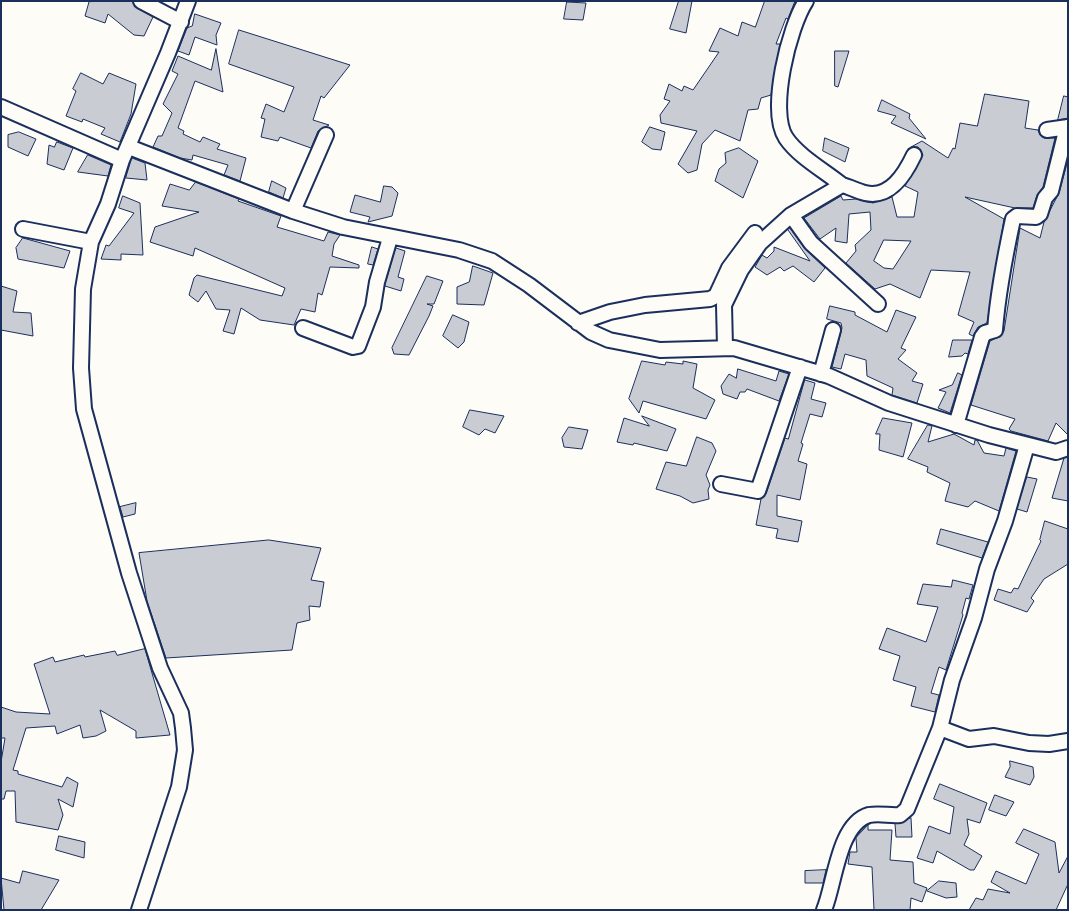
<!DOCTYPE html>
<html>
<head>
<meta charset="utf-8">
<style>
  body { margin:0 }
  #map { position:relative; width:1069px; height:911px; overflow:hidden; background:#fdfcf7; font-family:Caveat,sans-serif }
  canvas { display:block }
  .frame { position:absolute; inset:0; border:2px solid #1b2f5e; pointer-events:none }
</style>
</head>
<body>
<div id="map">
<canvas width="1069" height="911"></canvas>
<div class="frame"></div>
</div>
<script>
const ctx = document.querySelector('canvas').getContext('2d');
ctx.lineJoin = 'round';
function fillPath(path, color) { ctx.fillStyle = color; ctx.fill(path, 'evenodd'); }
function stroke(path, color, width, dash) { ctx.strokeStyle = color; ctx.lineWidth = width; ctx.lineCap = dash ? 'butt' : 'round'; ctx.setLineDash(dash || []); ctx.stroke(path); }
const building = new Path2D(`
  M132,1L137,8L153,17L144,36L134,35L108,14L105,23L85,16L89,2Z
  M679,1H692L686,33L670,29Z
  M765,1H795L788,19L786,18L776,44H780L771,95L761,98L758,109L748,110L740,141L715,130L702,144L697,170L688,173L678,164L697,131L661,123L660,115L670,101L664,99L669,84L682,91L684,86L693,90L719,52L709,51L720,28L738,36L742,22L755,27Z
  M567,2L586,3L583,20L564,19Z
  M195,14L221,23L216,35L217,45L195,37L189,55L178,51L187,28L192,26Z
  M239,30L350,65L324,98L321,96L313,120L329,125L318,131L311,148L280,137L278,141L261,137L265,119L261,118L266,104L284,112L294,87L229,64Z
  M216,49L223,92L195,81L178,128L184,131L183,134L200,142L203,137L220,144L217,149L246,158L240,181L224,175L228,165L193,155L192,160L180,158L153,147L158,136H162L172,113L163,104L178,74L172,71L178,56L211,70Z
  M835,51H849L838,87L835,86Z
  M81,73L103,84L109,73L136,84L131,114L120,142L101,134L105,128L83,119L82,122L66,116L76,91L73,89Z
  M985,94L1029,101L1025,128L1038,130L1040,135L1044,138H1055L1043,187L1037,195L1033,208H1015L965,197L1004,219L987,323L978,327L973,336L969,334L974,322L958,315L970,272L931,270L920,298L890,284L875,289L846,263L856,251L855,245L871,230L870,212L849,214L847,243L835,241L836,228L820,239L804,218L841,196L843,200L856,199L873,203L892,197L897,217H914L918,192L905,186L923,155L918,147H911L922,141L948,158L953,148L955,149L960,123L977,126ZM884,240L911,241L893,269L884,268L874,261Z
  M1064,96L1068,97V118L1058,120Z
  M882,100L910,114L909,118L926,139L891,123L896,116L878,111Z
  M650,127L665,132L661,150L652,149L642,142Z
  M19,132L36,139L28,156L8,147V135Z
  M825,138L849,148L845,162L823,151Z
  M57,142L73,148L64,170L47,164L49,145L54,147Z
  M739,148L758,161L743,198L715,181L719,169L726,163L725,153Z
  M88,155L111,165L108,176L78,172Z
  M132,158L145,163L147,180L126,178Z
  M1068,160V435L1056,423L1048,441L1011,431L1009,429L1015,419L971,405L990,341L1001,336L1004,331L1020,228L1040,238L1044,222L1059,193Z
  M272,181L286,188L283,198L269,192Z
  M196,182L239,199L238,201L281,216L277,227L324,241L328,232L340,235L334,244L332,256L359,265V268L330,267L322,295L318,293L315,312L301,309L294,325L260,320L241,308L234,334L223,331L230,310L216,309L206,291L198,302L189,295L194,278L197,275L282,296L285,288L195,248L193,256L150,242L155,227L199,212L162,206L170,184L189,190Z
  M384,186L392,187L398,193L392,216L368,222L370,217L350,212L355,195L380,202Z
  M123,196L140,203L143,255L121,254V260L101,259L106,245L109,246L134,213L119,208Z
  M790,228L805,249L825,268L814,282L793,266L784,271L780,267L767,275L755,267L762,255L767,258L774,251V247L810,261L788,230Z
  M23,238L70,251L64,268L18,259L16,248Z
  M372,247L378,249L373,265L368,264Z
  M396,248L405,251L398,277L404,279L401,291L385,286Z
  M473,266L493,273L484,305L457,304V287L469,282Z
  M427,276L443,281L434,304H427L433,306L429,316L409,355L394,354L392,348Z
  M1,286L17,291L13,312L31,313L33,336L1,330Z
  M830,306L855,312V315L887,332L896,310L916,317L901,348L906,350L898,359L917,373L912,381L923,384L917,403L892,395L893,388L867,376L866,360L845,354L841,369L832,367L842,328L841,323L827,319Z
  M453,315L469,322L464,342L458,348L443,336Z
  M953,340H972L968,354L965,353L962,356L949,357Z
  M642,361L665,365L666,362L683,364V361L697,364L693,388L715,400L706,419L643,401L639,413L629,399Z
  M738,369L776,381L779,371L789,374L779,401L747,389L745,392H740L737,399L723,394L721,386L729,374L736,378Z
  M958,373L962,375L950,413L938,408L946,392L939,390L952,385Z
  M805,380L815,383L811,399L826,403L822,417L810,414L801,443L803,444L798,461L807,464L800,500L777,495V516L802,521L798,542L776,538L778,529L756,525L761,499L766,494L785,438L788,439Z
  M470,410L504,416L495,433L485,429L479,435L463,427Z
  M642,416L676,429L667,451L634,443L633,445L617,442L624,418L649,426Z
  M883,418L912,423L903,457L879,450L880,434H876Z
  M928,425L932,426L928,442L954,434L974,445L975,440H977L984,453L1004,456L1006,448L1016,451L999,511L975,501L968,507L945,501L950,483L927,472L928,467L908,459Z
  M569,427L588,430L582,449L564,447L562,438Z
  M697,437L712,443L716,451L706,475L710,485L708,490L709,499L693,503L680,496L656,489L666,462L686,466Z
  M1068,457V501L1052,498L1064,458Z
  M1027,477L1037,479L1027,512L1017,509Z
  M136,503L135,514L123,517L120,507Z
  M1045,521L1068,529V564L1044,579L1031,598L1034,601L1027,612L994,600L998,589L1011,593L1014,588L1018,589L1041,541L1040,540Z
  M941,529L988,542L982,558L937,544Z
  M269,540L321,548L311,580L324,582L320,607L309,606L310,620L297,623L292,650L166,658L147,601L139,553Z
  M953,580L973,585L969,599L966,598L962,613L963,615L946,670L939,667L931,693L939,695L935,712L911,706L916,687L893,680L900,656L879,649L887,628L926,642L938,607L917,604L923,584L951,587Z
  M145,649L170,735L136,738V731L100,710L106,731L96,736L83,738L80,725L57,734L55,726L26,728L13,770L18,771V774L62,787L67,777L78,783L73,807L58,799L63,815L58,830L16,822L15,791H6L4,799H1V762L5,738H1V707L16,712L50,714L34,664L53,657L55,662L84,655L85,657L115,651L117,655Z
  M1010,761L1033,767L1034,777L1030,785L1005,777L1010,767Z
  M940,784L987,803L980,823L967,819L969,834L964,845L982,856L974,870H970L937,851L933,863L917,858L929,826L950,834L954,807L934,799Z
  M995,795L1014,802L1006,816L989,810Z
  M911,818L912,837H896L895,824Z
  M868,825V830H892L890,860L913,862L914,883L927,888L922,902L911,898L910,910H874L872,867L848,864L850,852H857L856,838Z
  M1024,829L1055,842L1059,873L1068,856V884L1056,910H969L976,898L983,900L988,889L1010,893L991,882L996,871L1026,884L1039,854L1016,843Z
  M59,836L85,842L84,858L56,850Z
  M826,870L823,883H805V871Z
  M23,871L59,880L41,910H4L1,878L19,883Z
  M939,881L956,883L957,897L946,898L927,891Z`);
fillPath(building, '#c9ccd3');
stroke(building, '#1b2f5e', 1);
const minor = new Path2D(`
  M141,1L181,22
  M806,1C789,27 768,111 786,138C799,157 825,171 842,185
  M1,107L122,160
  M1047,130L1068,127
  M129,147L293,211L343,227L459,250L492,261L529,285L591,332L609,340L660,350L734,348L829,376L889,403L989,435L1056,452L1068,448
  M293,211L326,135
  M791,215L811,243L878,304
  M23,229L91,242
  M578,323L610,312L645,305L710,299L716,296L729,268L755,233
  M303,328L353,347L358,346L373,307L377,282L390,238
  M725,347L724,305L741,270L760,243L791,215L842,185C850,187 857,191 865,193C890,199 905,174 914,155
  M821,374L833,330
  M956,425L982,337L985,333L995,330C998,292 1005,256 1013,219L1017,216L1036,217L1040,214L1045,198L1051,191L1067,127
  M721,484L758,491L800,367
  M940,728L969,739L994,736L1029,743L1049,744L1068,741
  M139,910L179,787L185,750L183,728L181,713L160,668L129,573L84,409L81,368L83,289L91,242L108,204L122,160L168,53L188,1
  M824,910C835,884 838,824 869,815C880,813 890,816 900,815L907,809L940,728L952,680L974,618L987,569L1005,521L1027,445`);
stroke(minor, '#1b2f5e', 18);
stroke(minor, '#fdfcf7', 14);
</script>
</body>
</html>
